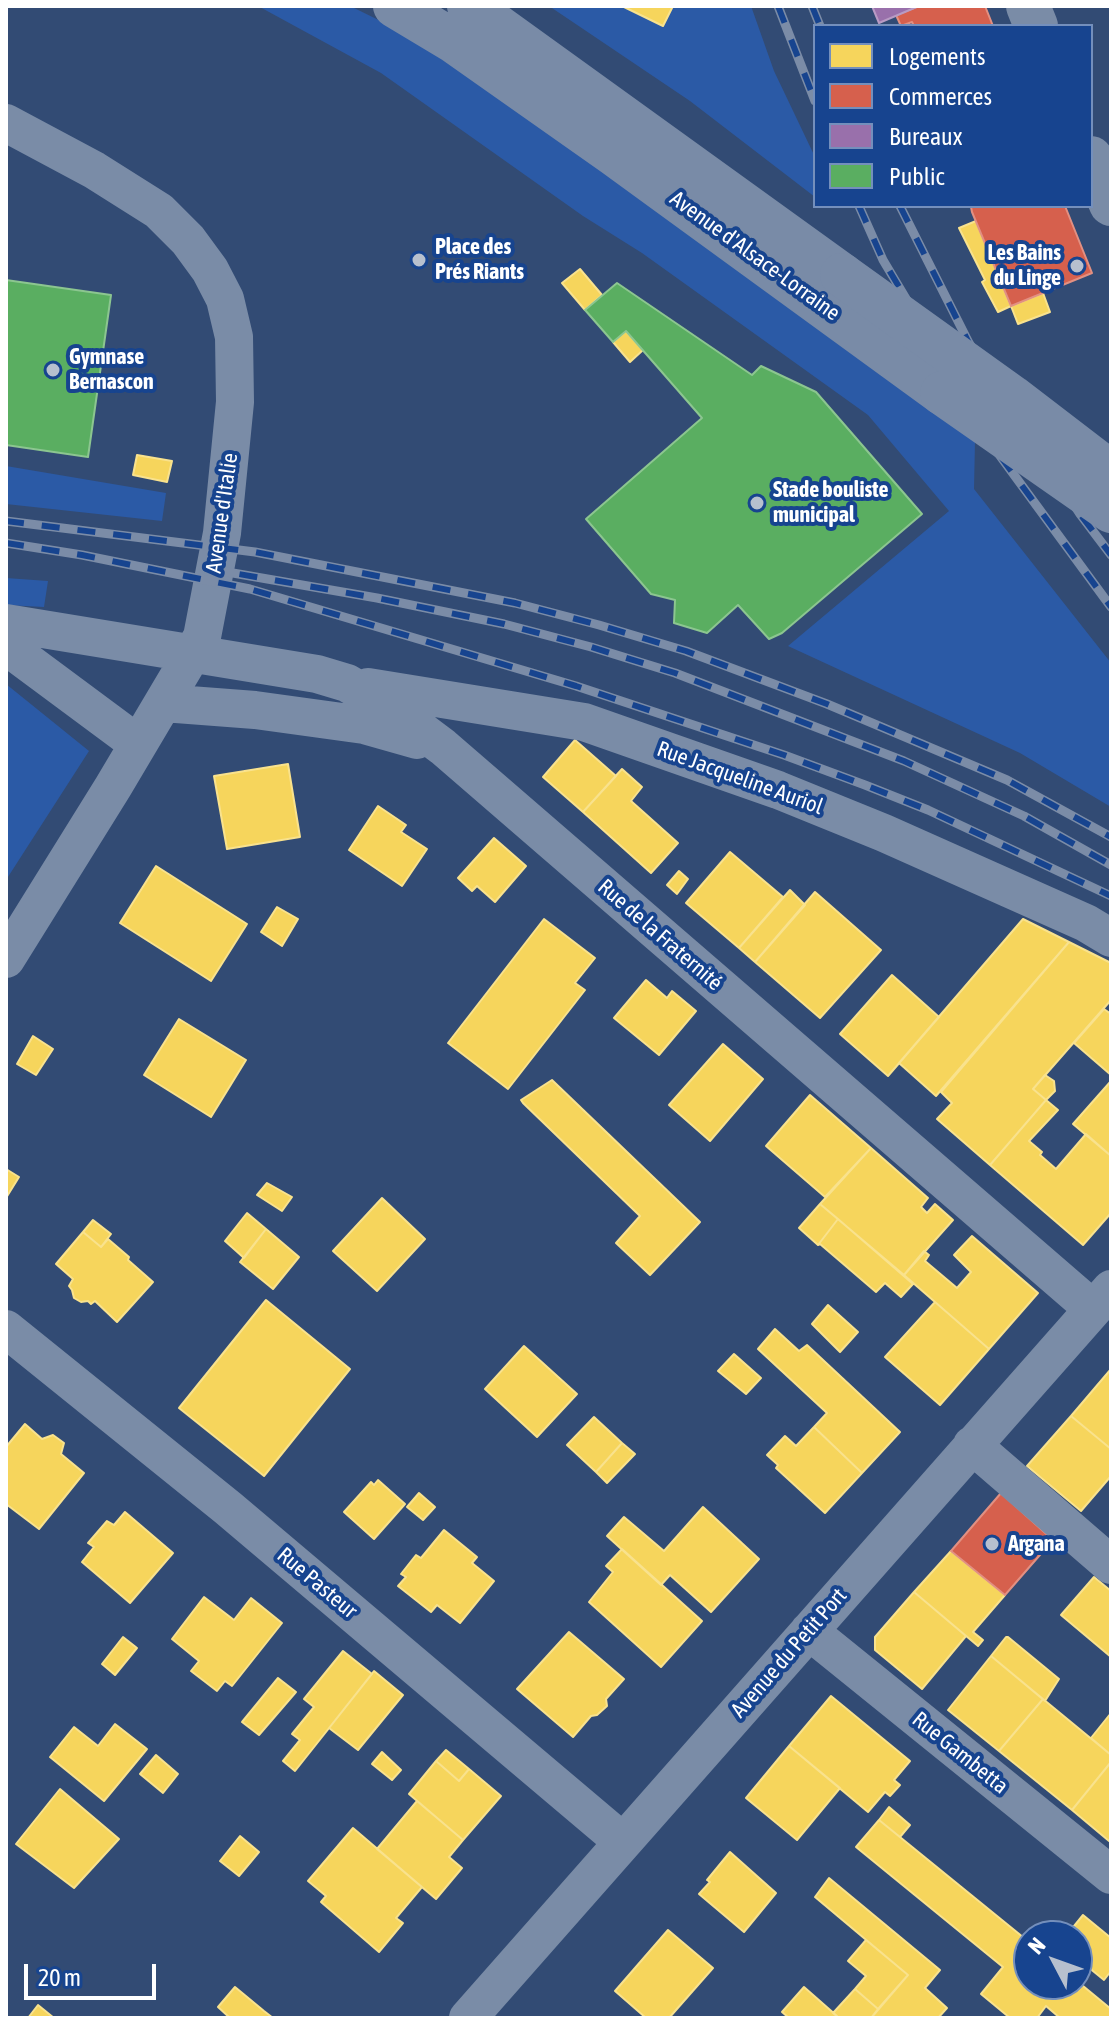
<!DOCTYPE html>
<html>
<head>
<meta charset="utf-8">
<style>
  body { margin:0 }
  #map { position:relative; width:1117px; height:2024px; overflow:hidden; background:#324b74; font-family:"Asap Condensed",sans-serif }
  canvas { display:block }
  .frame { position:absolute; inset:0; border:8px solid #fff; pointer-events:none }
  .legend { position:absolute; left:813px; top:24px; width:280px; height:184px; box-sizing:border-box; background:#17448f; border:2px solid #748fbc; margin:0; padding:10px 14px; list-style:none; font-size:24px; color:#fff }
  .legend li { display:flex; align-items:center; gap:16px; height:40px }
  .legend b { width:40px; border:2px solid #748fbc }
  .north { position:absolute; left:1013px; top:1920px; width:80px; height:80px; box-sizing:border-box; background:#17448f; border:2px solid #748fbc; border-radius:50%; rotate:311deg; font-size:22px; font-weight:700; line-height:32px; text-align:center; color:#fff }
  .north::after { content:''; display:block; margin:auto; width:28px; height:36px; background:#b7c0ce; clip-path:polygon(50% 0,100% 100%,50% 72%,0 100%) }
  .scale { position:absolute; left:24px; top:1964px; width:132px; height:36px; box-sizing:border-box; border:4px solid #fff; border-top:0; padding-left:10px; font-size:24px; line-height:28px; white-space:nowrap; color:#fff; -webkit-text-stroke:6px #17448f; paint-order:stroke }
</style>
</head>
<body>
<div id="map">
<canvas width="1117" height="2024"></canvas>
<div class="frame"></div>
<ul class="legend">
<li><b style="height:22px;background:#f6d55c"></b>Logements</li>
<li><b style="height:22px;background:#d6604d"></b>Commerces</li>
<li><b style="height:22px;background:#9970ab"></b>Bureaux</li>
<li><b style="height:22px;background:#5aae61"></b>Public</li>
</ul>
<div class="north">N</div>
<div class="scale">20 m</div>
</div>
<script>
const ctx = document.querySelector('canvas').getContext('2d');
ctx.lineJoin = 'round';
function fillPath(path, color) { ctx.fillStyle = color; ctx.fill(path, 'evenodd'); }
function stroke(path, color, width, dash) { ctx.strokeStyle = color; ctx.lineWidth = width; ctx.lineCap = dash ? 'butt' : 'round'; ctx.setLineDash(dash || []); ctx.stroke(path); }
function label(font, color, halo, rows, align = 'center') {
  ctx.font = font + ' "Asap Condensed",sans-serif'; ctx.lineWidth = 8; ctx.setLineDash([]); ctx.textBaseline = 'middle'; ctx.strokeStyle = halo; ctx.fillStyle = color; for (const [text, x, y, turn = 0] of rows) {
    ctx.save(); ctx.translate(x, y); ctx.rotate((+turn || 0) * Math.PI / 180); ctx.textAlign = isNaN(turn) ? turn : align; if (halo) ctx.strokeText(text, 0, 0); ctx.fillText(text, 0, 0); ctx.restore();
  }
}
fillPath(new Path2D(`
  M258,6H350L401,31L588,159L975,441L974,489L1111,663V807L1020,753L788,646L949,511L868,415L642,253L583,216L381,73Z
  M549,6H624L663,26L673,6H751L774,71L815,157V197L690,101Z
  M6,466L166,493L162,521L6,504Z
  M6,578L48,581L44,607L6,605Z
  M6,684L89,751L6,880Z`), '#2b5aa6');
const homes = new Path2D(`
  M622,6H673L663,26Z
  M976,221L1011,306L998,312L982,282L985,280L959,228Z
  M580,269L602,295L585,310L562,283Z
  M1043,293L1050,312L1018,324L1011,306Z
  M626,331L643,350L630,362L613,342Z
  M137,455L172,461L167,482L133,475Z
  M575,740L616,776L583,812L543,777Z
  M288,764L300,837L227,849L214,776Z
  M622,769L642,787L631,801L678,843L651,873L583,812Z
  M378,806L406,825L401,832L427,849L402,886L349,850Z
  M494,838L526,866L495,902L477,886L472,891L458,878Z
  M730,852L783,897L739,948L686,903Z
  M156,866L247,924L211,981L120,923Z
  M679,871L688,879L677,894L667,885Z
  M790,890L805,905L755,962L739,948Z
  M815,892L881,950L820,1018L755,962Z
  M277,907L298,919L282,946L261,932Z
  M544,919L595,958L575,983L585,990L508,1089L448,1043Z
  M1023,919L1069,942L936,1096L899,1063Z
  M1069,942L1111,963V1000L1033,1089L1046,1100L990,1165L937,1119L952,1103L941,1092Z
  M892,975L939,1017L888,1076L840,1034Z
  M646,980L667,998L672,991L696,1011L659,1055L614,1018Z
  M1104,1009L1111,1014V1075L1074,1043Z
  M179,1019L246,1060L211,1117L144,1075Z
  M33,1036L53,1049L36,1075L17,1064Z
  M723,1044L763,1079L710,1141L669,1105Z
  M1045,1075L1054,1081L1055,1091L1046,1100L1033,1089Z
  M552,1080L700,1222L650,1275L616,1243L640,1216L523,1103L521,1100Z
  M1111,1081V1156L1073,1124Z
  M810,1095L871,1148L825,1197L766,1146Z
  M1046,1100L1058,1110L1029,1141L1042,1152L1040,1155L1056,1169L1086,1134L1111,1156V1213L1083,1245L990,1165Z
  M871,1148L928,1198L921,1207L927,1213L935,1204L953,1220L904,1275L820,1204Z
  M6,1169L19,1177L6,1198Z
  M267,1183L292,1197L282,1211L257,1195Z
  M382,1198L425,1239L377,1291L333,1251Z
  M820,1204L838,1219L818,1245L799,1228Z
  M247,1213L266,1229L244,1258L225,1241Z
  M838,1219L913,1284L901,1297L885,1283L876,1292L820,1244L818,1245Z
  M93,1220L111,1234L101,1247L83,1232Z
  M266,1229L299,1257L273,1289L240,1262Z
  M83,1232L101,1247L108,1239L129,1257L128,1260L153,1282L117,1322L95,1301L91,1304L88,1301L81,1302L74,1298L72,1290L69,1286L73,1279L56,1264Z
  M972,1236L1038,1293L989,1349L904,1275L924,1251L929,1255L925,1261L957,1288L971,1272L954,1255Z
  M266,1300L350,1369L264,1476L179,1408Z
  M935,1302L989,1349L940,1405L885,1357Z
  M828,1305L858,1332L840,1352L812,1324Z
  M775,1329L799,1351L807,1345L900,1432L862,1473L814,1427L827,1413L758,1349Z
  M524,1346L577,1394L537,1437L485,1389Z
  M734,1354L761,1378L746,1394L718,1371Z
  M1111,1369V1449L1071,1416Z
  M1071,1416L1111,1449V1476L1081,1511L1027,1466Z
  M594,1417L622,1443L596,1472L567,1445Z
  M25,1424L42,1439L53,1435L64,1443L61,1454L84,1473L39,1529L6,1504V1447Z
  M814,1427L862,1473L825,1513L776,1468L778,1465L767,1455L785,1436L796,1446Z
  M622,1443L635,1454L607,1483L596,1472Z
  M378,1480L405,1504L374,1539L344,1512L371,1482L374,1485Z
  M419,1493L435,1507L423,1520L407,1507Z
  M703,1507L759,1559L711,1612L670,1575L661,1585L607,1536L624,1517L664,1551Z
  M125,1512L173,1553L130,1603L82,1562L94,1547L88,1543L107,1521L114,1525Z
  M444,1530L477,1557L472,1563L494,1581L460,1623L437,1605L431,1612L398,1586L406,1577L401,1574L416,1555L421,1558Z
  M622,1549L702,1621L661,1667L589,1602L613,1572L606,1566Z
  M951,1551L1005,1595L973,1632L983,1640L978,1646L914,1592Z
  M1094,1577L1111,1591V1657L1061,1615Z
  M914,1592L966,1636L922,1689L875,1650V1637Z
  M204,1597L234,1620L251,1598L282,1623L232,1686L225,1681L217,1691L191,1671L199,1661L172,1639Z
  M569,1632L624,1679L606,1699L607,1706L597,1715L591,1716L573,1737L517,1689Z
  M123,1637L137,1648L115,1675L102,1664Z
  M1006,1637H1008L1059,1679L1045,1701L991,1656Z
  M343,1651L372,1674L295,1771L283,1761L300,1740L292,1734L314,1707L304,1699Z
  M991,1656L1043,1699L999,1751L948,1710Z
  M374,1671L403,1695L358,1750L329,1728Z
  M278,1678L296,1692L259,1735L242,1722Z
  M831,1696L910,1761L894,1780L900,1785L890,1796L885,1792L868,1812L789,1746Z
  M1043,1699L1111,1755V1762L1072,1810L999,1751Z
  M1111,1713V1755L1091,1738Z
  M115,1724L147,1749L104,1801L50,1757L74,1727L98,1746Z
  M789,1746L840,1788L797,1840L746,1798Z
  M446,1750L469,1769L459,1781L436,1761Z
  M382,1752L401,1770L392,1780L372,1764Z
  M156,1755L178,1774L163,1793L140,1774Z
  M436,1761L459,1781L469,1769L501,1796L463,1840L409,1794Z
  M1111,1762V1838L1109,1841L1072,1810Z
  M60,1789L119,1839L74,1888L16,1844Z
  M417,1801L463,1840L449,1857L462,1868L436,1899L377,1849Z
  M889,1807L910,1825L900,1837L879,1820Z
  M879,1820L1029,1942V1984H1077V1981L1111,2009V2018H1060L1046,2006L1037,2018H1010L981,1994L1003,1967L856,1847Z
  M353,1828L422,1887L396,1918L403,1923L379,1952L321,1902L326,1896L308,1881Z
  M240,1836L259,1852L239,1876L220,1861Z
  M730,1852L776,1893L744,1932L699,1894L710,1882L707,1880Z
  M829,1878L940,1970L925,1988L947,2008L938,2018H871L908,1975L815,1897Z
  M1083,1915L1111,1938V1971L1104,1980L1077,1958V1936H1066Z
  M668,1930L713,1968L669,2018H646L615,1991Z
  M866,1940L908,1975L878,2009L855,1989L866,1976L848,1961Z
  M235,1987L264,2011L273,2018H230L218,2007Z
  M804,1987L837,2016L835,2018H789L782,2012Z
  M855,1989L878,2009L871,2018H839L833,2013Z
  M38,2005L54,2018H28Z`);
fillPath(homes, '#f6d55c');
stroke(homes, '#f9e28d', 2);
const shops = new Path2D(`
  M919,6H985L993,26H914L912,22L901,26L896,15Z
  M974,206H1065L1092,273L1011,306L972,212L971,207Z
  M1001,1493L1053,1540L1005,1595L951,1551Z`);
fillPath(shops, '#d6604d');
stroke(shops, '#e29082', 2);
const offices = new Path2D(`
  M872,6H919L879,23Z`);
fillPath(offices, '#9970ab');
stroke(offices, '#b89bc4', 2);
const public = new Path2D(`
  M6,280L111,295L88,457L6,445Z
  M617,283L752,375L761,366L816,392L922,514L782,633L769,639L738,605L707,633L674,623L675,600L651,594L586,519L702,418L626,331L613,342L585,310Z`);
fillPath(public, '#5aae61');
stroke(public, '#8cc690', 2);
stroke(new Path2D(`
  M6,123L94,170L159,211L188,240L210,270L225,299L234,337L235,402L222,533L202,637L113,787L6,959
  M6,623L317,674L347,683L395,711L443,747L1093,1309
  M6,646L138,744
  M368,687L584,722L778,790L884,833L1086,923L1111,938
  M163,703L255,710L364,725L417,740
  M6,1329L228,1508L623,1842
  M972,1445L1111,1565
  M809,1631L1111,1875
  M468,2018L1111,1289`), '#7a8ca7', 38);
stroke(new Path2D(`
  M1028,6L1036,26
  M1091,158L1111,204`), '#7a8ca7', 44);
stroke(new Path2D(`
  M395,6L455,42L614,154L942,393
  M469,6L842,275`), '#798ba7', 44);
const rail = new Path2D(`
  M778,6L815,101
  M812,6L820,26
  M859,206L883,260L998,453L1111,607
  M900,206L969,343L1080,514L1111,555
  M6,521L255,552L515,603L599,625L686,651L827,704L1007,780L1111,837
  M6,543L82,555L250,589L576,686L784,755L865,785L928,810L1111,896
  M204,568L377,598L504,624L591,647L675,673L904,761L1024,816L1111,865`);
stroke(rail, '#7b8ca7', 9);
stroke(rail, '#17448f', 6, [18]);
stroke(new Path2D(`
  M842,275L1012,397L1111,473
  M942,393L1111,511`), '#798ba7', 44);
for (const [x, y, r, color] of [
  [419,260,8,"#b7c0ce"],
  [1077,266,8,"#b7c0ce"],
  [53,370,8,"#b7c0ce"],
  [757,503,8,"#b7c0ce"],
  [992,1544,8,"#b7c0ce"]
]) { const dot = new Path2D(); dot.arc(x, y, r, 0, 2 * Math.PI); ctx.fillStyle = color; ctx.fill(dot); stroke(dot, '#17448f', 3); }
label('bold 22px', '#fff', '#17448f', [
  ["Place des",435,247],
  ["Prés Riants",435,272],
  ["Les Bains",1061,253,"right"],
  ["du Linge",1061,278,"right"],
  ["Gymnase",69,357],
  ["Bernascon",69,382],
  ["Stade bouliste",773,490],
  ["municipal",773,515],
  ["Argana",1008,1544]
], 'left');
label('22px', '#fff', '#17448f', [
  ["Avenue d'Alsace-Lorraine",755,256,36],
  ["Avenue d'Italie",222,513,-82],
  ["Rue Jacqueline Auriol",740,778,20],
  ["Rue de la Fraternité",660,935,41],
  ["Rue Pasteur",317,1583,40],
  ["Avenue du Petit Port",789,1653,-49],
  ["Rue Gambetta",960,1753,39]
]);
</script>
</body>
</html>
